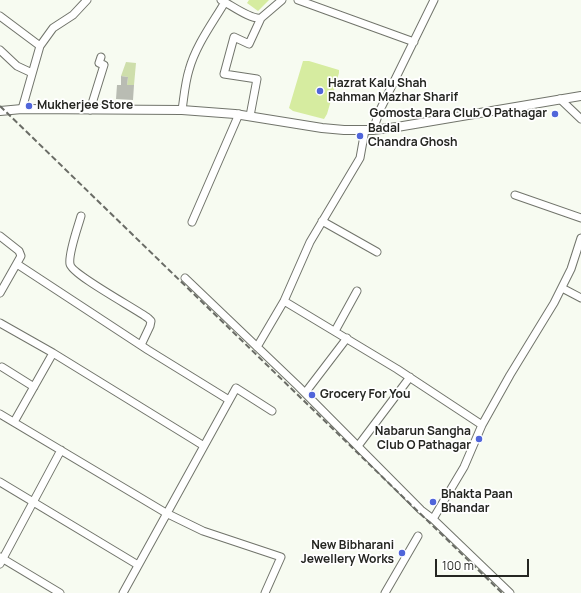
<!DOCTYPE html>
<html>
<head>
<meta charset="utf-8">
<style>
  body { margin:0 }
  #map { position:relative; width:581px; height:593px; overflow:hidden; background:#f7fbf1; font-family:Manrope,sans-serif }
  canvas { display:block }
  .scale { position:absolute; left:435px; top:559px; width:94px; height:18px; box-sizing:border-box; border:2px solid #252622; border-top:0; padding-left:5px; font-size:12px; line-height:14px; white-space:nowrap; color:#252622; -webkit-text-stroke:3px #fff; paint-order:stroke }
</style>
</head>
<body>
<div id="map">
<canvas width="581" height="593"></canvas>
<div class="scale">100 m</div>
</div>
<script>
const ctx = document.querySelector('canvas').getContext('2d');
ctx.lineJoin = 'round';
function fillPath(path, color) { ctx.fillStyle = color; ctx.fill(path, 'evenodd'); }
function stroke(path, color, width, dash) { ctx.strokeStyle = color; ctx.lineWidth = width; ctx.lineCap = dash ? 'butt' : 'round'; ctx.setLineDash(dash || []); ctx.stroke(path); }
function label(font, color, halo, rows, align = 'center') {
  ctx.font = font + ' Manrope,sans-serif'; ctx.lineWidth = 3.5; ctx.setLineDash([]); ctx.textBaseline = 'middle'; ctx.strokeStyle = halo; ctx.fillStyle = color; for (const [text, x, y, turn = 0] of rows) {
    ctx.save(); ctx.translate(x, y); ctx.rotate((+turn || 0) * Math.PI / 180); ctx.textAlign = isNaN(turn) ? turn : align; if (halo) ctx.strokeText(text, 0, 0); ctx.fillText(text, 0, 0); ctx.restore();
  }
}
fillPath(new Path2D(`
  M126,62L136,63L134,85H127L128,77L121,76Z`), '#cedeab');
fillPath(new Path2D(`
  M249,0H269L258,11L247,3Z
  M303,61H309L339,70V73L327,114L324,119L293,111L289,108Z`), '#d6eca0');
fillPath(new Path2D(`
  M121,76L128,77L127,85H134L133,100L116,99L117,85H121Z`), '#b9bcb3');
const minor = new Path2D(`
  M221,0C231,5 251,20 261,18L282,0
  M298,0L414,42
  M0,16L40,46
  M0,50L17,66L32,73
  M560,99L581,119
  M22,109L40,46L53,28L73,15L87,0
  M90,110L104,65L99,63L101,57
  M182,110C184,97 185,83 189,70C196,45 212,24 225,2
  M250,116L257,79L224,74L234,37L249,44L261,18
  M373,130L380,110L434,0
  M515,195L581,218
  M81,216C78,227 68,254 70,264C71,274 136,309 148,318L151,321L150,326L141,345
  M322,221L377,252
  M192,222L239,114
  M0,236L19,251L21,256L0,293
  M17,264L148,350L229,400
  M185,278L298,386L421,510L433,519L510,593
  M562,288L581,298
  M284,301L397,369L482,425
  M0,323L53,353L204,446
  M335,331L357,291
  M257,347L284,301L310,242L360,158L365,130
  M2,367L34,387
  M305,393L347,338
  M0,414L166,513L203,531L281,557L265,593
  M14,422L53,353
  M358,446L410,377
  M0,482L138,565
  M433,519L464,467L482,425L510,375L554,303L571,269L581,238
  M0,557L60,593
  M0,564L61,450
  M123,593L236,388L272,411
  M385,593L418,536`);
const tertiary = new Path2D(`
  M0,111L22,109L182,110L235,114L322,128L344,130H373L397,127L581,96`);
stroke(minor, '#71746b', 9);
stroke(tertiary, '#71746b', 10);
stroke(minor, '#fff', 7);
stroke(tertiary, '#fff', 8);
stroke(new Path2D(`
  M0,106L502,593`), '#6a6c66', 2, [6, 3]);
for (const [x, y, r, color] of [
  [320,91,4,"#5065da"],
  [29,106,4,"#5065da"],
  [555,114,4,"#5065da"],
  [360,136,4,"#5065da"],
  [312,395,4,"#5065da"],
  [479,439,4,"#5065da"],
  [433,502,4,"#5065da"],
  [402,553,4,"#5065da"]
]) { const dot = new Path2D(); dot.arc(x, y, r, 0, 2 * Math.PI); ctx.fillStyle = color; ctx.fill(dot); stroke(dot, '#fff', 1.5); }
label('bold 12px', '#252622', '#fff', [
  ["Hazrat Kalu Shah",328,84],
  ["Rahman Mazhar Sharif",328,98],
  ["Mukherjee Store",37,106],
  ["Gomosta Para Club O Pathagar",547,114,"right"],
  ["Badal",368,129],
  ["Chandra Ghosh",368,143],
  ["Grocery For You",320,395],
  ["Nabarun Sangha",471,432,"right"],
  ["Club O Pathagar",471,446,"right"],
  ["Bhakta Paan",441,495],
  ["Bhandar",441,509],
  ["New Bibharani",394,546,"right"],
  ["Jewellery Works",394,560,"right"]
], 'left');
</script>
</body>
</html>
